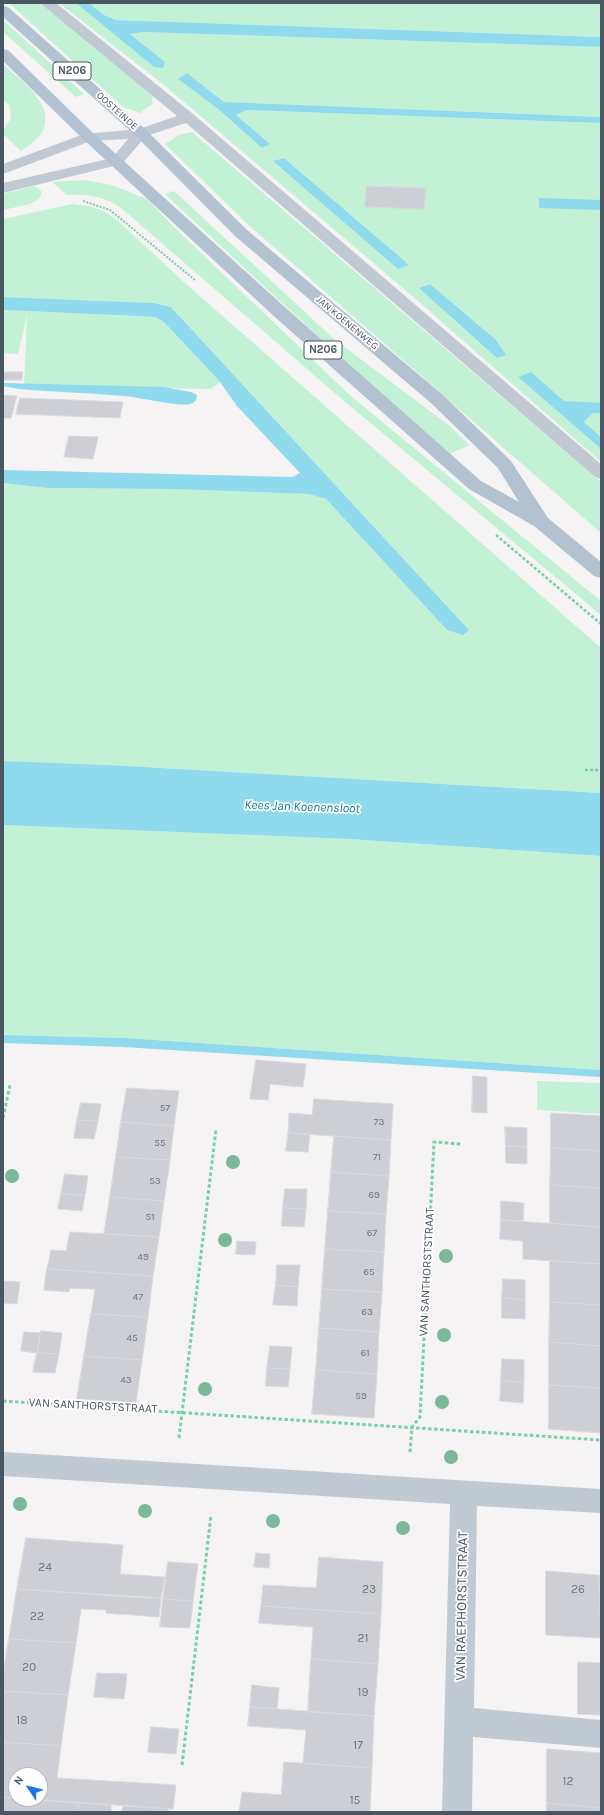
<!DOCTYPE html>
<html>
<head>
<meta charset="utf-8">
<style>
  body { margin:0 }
  #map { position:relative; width:604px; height:1815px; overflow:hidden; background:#f5f3f3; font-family:Karla,sans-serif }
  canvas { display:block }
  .frame { position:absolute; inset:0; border:4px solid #4a5661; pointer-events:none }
  .north { position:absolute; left:8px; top:1767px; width:40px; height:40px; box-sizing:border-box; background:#fff; border:1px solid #b7bbc0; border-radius:50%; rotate:305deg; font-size:11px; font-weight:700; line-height:16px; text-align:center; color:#4a5661 }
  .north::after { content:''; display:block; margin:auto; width:14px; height:18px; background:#1a73e8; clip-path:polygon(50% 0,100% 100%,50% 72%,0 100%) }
</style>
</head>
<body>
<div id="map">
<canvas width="604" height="1815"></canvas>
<div class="frame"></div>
<div class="north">N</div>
</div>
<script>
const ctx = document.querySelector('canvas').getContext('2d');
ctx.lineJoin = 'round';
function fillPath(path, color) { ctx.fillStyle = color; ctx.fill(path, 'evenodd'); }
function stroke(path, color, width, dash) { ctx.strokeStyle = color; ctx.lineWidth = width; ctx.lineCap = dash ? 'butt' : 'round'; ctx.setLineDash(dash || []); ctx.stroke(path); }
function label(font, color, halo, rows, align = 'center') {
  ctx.font = font + ' Karla,sans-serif'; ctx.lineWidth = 3.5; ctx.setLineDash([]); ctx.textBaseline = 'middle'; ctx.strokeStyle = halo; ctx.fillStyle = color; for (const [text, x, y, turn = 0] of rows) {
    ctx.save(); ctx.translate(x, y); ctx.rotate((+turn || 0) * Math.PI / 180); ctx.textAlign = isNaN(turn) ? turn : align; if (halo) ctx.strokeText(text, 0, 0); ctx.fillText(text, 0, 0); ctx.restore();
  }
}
fillPath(new Path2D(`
  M9,3H40L153,94L152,104L140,113L123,107Z
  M59,3H76L154,67L163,68L165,62L130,34L143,32L601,47V117L224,102L187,73L178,79L218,109L262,148L270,144L236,115L246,110L601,123V437L584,422L518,377L601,449V462L410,294L164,85ZM284,158L408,265L409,266L273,161ZM430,284L495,339L419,288Z
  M89,3H601V37L116,20L104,15Z
  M3,20L84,94L76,97L3,32Z
  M3,64C20,80 57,105 42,132C37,140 28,146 21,151L3,134V130L11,118L9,105L3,99Z
  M192,132L601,482V533L244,221L165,144L179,135Z
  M83,180L112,185L147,199L181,234L353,398L601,601V615L344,401L120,207C103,196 86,194 67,195L52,182Z
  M35,186L42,192L39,199L30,204L3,210V194Z
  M174,191L334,339L451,427L469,445L450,454L324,342L165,194Z
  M72,204L88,206L104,211L118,221L186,284L601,648V793L108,765L3,761V483L47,488L173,489L310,494L326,499L447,630H469L171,307L154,303L3,297V219Z
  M3,310L155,317L163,321L220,382L211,389L24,385L27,315L18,354L3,353Z
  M3,825L349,839L601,856V1070L125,1038L3,1035Z
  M537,1081L601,1083V1114L537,1110Z`), '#c3f1d5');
fillPath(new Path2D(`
  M76,3H89L104,15L116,20L601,37V47L143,32L130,34L165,62L163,68L154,67Z
  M187,73L224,102L601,117V123L246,110L236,115L270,144L262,148L218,109L178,79Z
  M284,158L409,265L398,269L273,161Z
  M539,198L601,200V210L539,208Z
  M430,284L495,339L506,355L497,358L419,288Z
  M3,297L154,303L171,307L469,630L463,635L447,630L326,499L309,494L173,489L47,488L3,483V470L293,477L300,473L237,406L220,382L163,321L155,317L136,316L3,310Z
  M531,372L564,401L601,403V413H593L584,422L601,437V449L518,377Z
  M3,383L163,387L191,392L197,395C197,399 195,403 190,404C177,407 139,397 123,396C89,393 54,392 19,389L3,386Z
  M3,761L108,765L601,793V856L349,839L3,825Z
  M3,1035L125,1038L601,1070V1077L123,1047L3,1043Z`), '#90daee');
const building = new Path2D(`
  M367,186L426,188L424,209L365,207Z
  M3,372H23L22,380H3Z
  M3,395L17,396L11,418H3Z
  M20,398L123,402L120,418L16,414Z
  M69,436L98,437L93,459L64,457Z
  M256,1060L306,1064L303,1087L270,1084L268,1100L250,1099Z
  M473,1076L487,1077V1113L472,1112Z
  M127,1088L179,1091L174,1126L121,1122Z
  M314,1099L393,1104L391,1140L288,1133L289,1113L312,1115Z
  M81,1103L101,1104L98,1121L77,1120Z
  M551,1113L601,1116V1151L551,1148Z
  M77,1120L98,1121L94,1139L74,1138Z
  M121,1122L174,1126L170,1160L116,1157Z
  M505,1127L527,1128V1147L506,1146Z
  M288,1133L310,1134L308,1152L286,1151Z
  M334,1136L391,1140L389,1176L331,1172Z
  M506,1146L527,1147V1164L506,1163Z
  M551,1148L601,1151V1188L550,1185Z
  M116,1157L170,1160L164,1201L110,1197Z
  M331,1172L389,1176L386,1214L328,1211Z
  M65,1174L88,1176L85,1195L61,1194Z
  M550,1185L601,1188V1227L550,1223Z
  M285,1189H307L306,1209L283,1208Z
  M61,1194L85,1195L82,1211L58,1209Z
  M110,1197L164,1201L159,1237L104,1234Z
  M501,1201L524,1203L523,1221L501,1220Z
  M283,1208L306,1209L304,1227L282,1226Z
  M328,1211L386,1214L384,1252L325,1249Z
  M501,1220L601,1227V1264L523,1259V1241L500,1239Z
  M70,1232L159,1237L153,1276L47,1269L51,1250L66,1251Z
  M237,1241L256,1242L255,1255L236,1254Z
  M325,1249L384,1252L382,1292L322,1289Z
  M550,1261L601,1264V1305L550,1302Z
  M277,1265H300L298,1287L276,1285Z
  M47,1269L153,1276L148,1317L91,1314L95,1289L70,1288L69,1292L44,1290Z
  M503,1279L525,1280V1300L502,1298Z
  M3,1281L20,1282L17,1304L3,1303Z
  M276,1285L298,1287L297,1306L273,1305Z
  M322,1289L382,1292L379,1332L319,1328Z
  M502,1298L525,1300V1319L502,1318Z
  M550,1302L601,1305V1346L549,1342Z
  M91,1314L148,1317L142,1360L84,1356Z
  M319,1328L379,1332L377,1374L316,1370Z
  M41,1331L62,1333L59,1354L37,1353Z
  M24,1332L41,1333L37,1353L21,1351Z
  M549,1342L601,1346V1388L549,1385Z
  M270,1346L292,1347L290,1369L267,1368Z
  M37,1353L59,1354L55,1373L33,1372Z
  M84,1356L142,1360L136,1403L77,1399Z
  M502,1359L524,1360V1382L501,1381Z
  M267,1368L290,1369L288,1387L266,1386Z
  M316,1370L377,1374L374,1418L312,1414Z
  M501,1381L524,1382L523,1403L500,1401Z
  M549,1385L601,1388V1433L549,1429Z
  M26,1538L123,1545L120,1574L165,1577L161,1598L17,1589Z
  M256,1553L270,1554L269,1568L254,1567Z
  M319,1557L383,1562L381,1614L261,1606L263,1585L316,1588Z
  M168,1562L198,1564L193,1601L163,1599Z
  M546,1571L599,1575L601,1638L546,1635Z
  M599,1575H601V1638Z
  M17,1589L144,1598H161L159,1617L106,1613V1610L81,1609L76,1643L9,1639Z
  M163,1599L193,1601L190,1628L160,1627Z
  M261,1606L381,1614L378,1664L311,1659L313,1627L259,1623Z
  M9,1639L76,1643L68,1695L3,1691V1674Z
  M311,1659L378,1664L374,1716L308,1712Z
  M578,1662L601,1663V1715L578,1714Z
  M97,1673L127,1674L124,1699L94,1697Z
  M252,1685L279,1688L277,1709L250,1707Z
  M3,1691L68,1695L61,1746L3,1742Z
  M250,1707L374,1716L372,1768L303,1763L306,1730L248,1726Z
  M151,1727L179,1729L176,1754L148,1752Z
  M3,1742L61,1746L57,1778L176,1785L173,1809L30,1799H40V1775H16V1798L3,1797Z
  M547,1749L601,1753V1808L547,1803Z
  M284,1762L372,1768L370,1812H239L242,1792L281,1795Z
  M3,1797L16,1799L79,1803L77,1812H3Z
  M79,1803L111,1805V1812H77Z
  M547,1803L601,1808V1812H547Z
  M123,1806L168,1809V1812H122Z`);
fillPath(building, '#cdcfd5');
stroke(building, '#d7d9de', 1);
stroke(new Path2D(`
  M3,112V115
  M83,201L110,210L196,281`), '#7ad0a6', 2, [2, 1.5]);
stroke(new Path2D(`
  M496,535L601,624
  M585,770H601`), '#7ad0a6', 2.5, [3, 2]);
stroke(new Path2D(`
  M3,1118L10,1085
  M3,1401L601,1440
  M179,1438L216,1129
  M410,1452L412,1427L420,1417L434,1142L461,1144
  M182,1765L211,1515`), '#7ad0a6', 3, [3.5, 2.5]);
fillPath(new Path2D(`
  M40,3H56L193,114L601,464V479L595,477L186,123L146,136L122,164L3,193V183L112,158L128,139L91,141L3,174V164L84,134L139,129L177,116Z
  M3,1452L601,1489V1513L477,1506L474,1708L601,1720V1748L473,1737L472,1812H442L450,1504L3,1476Z`), '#c1cad2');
fillPath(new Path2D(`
  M3,6L8,7L146,130L247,230L444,396L511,461L548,518L601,562V578L594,576L534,526L469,489L276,318L84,140L3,61V49L8,50L94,134L288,310L481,481L519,502L498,468L432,404L235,236L136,136L3,17Z`), '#b3c2d1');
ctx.fillStyle = '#7bb799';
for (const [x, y] of [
  [233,1162],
  [12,1176],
  [225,1240],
  [446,1256],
  [444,1335],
  [205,1389],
  [442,1402],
  [451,1457],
  [20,1504],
  [145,1511],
  [273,1521],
  [403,1528]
]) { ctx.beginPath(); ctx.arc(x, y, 7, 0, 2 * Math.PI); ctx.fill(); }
label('10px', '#4a5661', '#fff', [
  ["OOSTEINDE",117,111,42],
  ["JAN KOENENWEG",347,323,40]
]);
label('10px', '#6b747e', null, [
  ["57",165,1108],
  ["73",379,1122],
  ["55",160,1143],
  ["71",377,1157],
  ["53",155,1181],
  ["69",374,1195],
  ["51",150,1217],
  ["67",372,1233],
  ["49",143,1257],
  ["65",369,1272],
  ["47",138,1297],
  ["63",367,1312],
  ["45",132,1338],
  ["61",365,1353],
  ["43",126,1380],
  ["59",361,1396]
]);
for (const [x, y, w] of [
  [72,71,38],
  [323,350,38]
]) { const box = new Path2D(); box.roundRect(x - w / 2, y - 9, w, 18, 3); ctx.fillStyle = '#fff'; ctx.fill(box); stroke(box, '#4a5661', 1); }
label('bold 11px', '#4a5661', null, [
  ["N206",72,71],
  ["N206",323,350]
]);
label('12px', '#4a5661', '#fff', [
  ["VAN SANTHORSTSTRAAT",427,1272,-87],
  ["VAN SANTHORSTSTRAAT",93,1406,3]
]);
label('12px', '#6b747e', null, [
  ["24",45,1568],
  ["23",369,1590],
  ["26",578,1590],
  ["22",37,1617],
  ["21",363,1639],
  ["20",29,1668],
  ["19",363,1693],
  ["18",22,1721],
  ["17",358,1746],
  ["12",568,1782],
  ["15",355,1801]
]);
label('italic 13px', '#0c7c9b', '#fff', [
  ["Kees Jan Koenensloot",302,807,2]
]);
label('14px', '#4a5661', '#fff', [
  ["VAN RAEPHORSTSTRAAT",462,1606,-89]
]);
</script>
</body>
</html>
